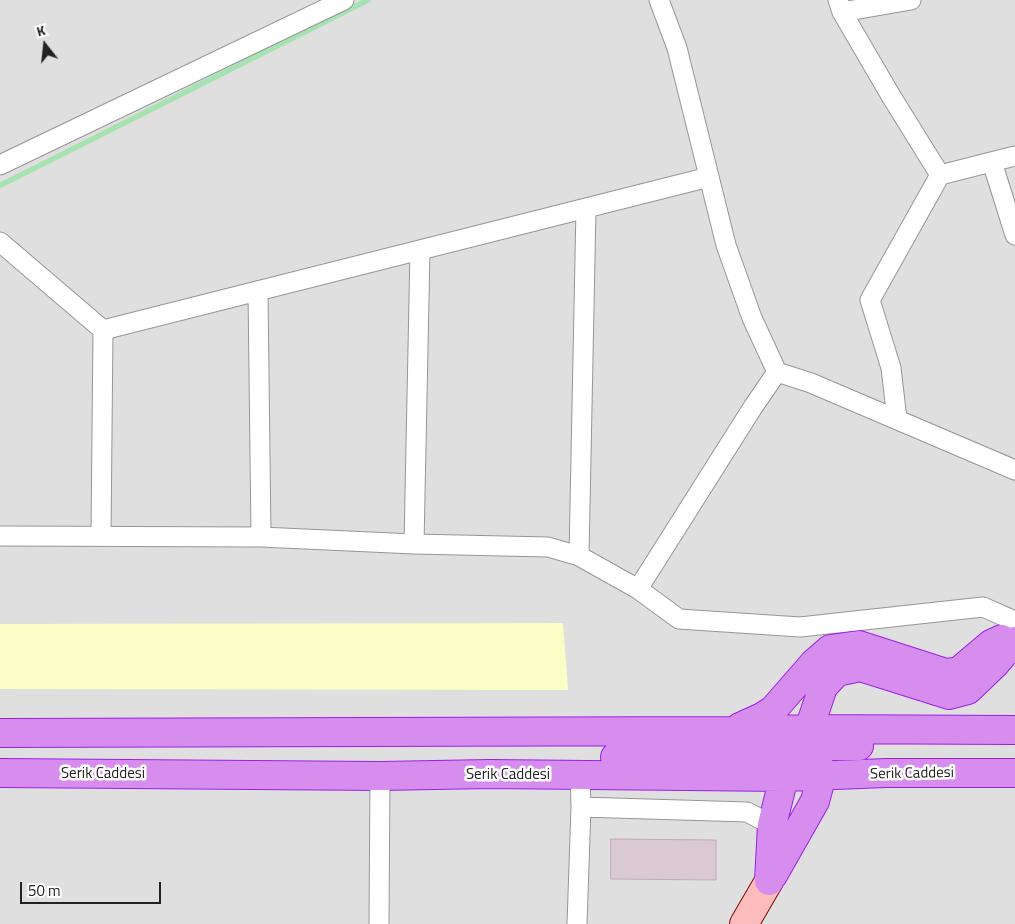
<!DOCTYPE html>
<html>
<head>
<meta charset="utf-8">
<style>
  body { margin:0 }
  #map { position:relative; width:1015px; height:924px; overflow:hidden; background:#f2e8ec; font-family:"Titillium Web",sans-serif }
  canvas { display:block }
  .north { position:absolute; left:20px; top:20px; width:50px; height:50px; -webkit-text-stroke:4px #fff; paint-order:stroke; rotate:344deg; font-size:14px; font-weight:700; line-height:20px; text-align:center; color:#222 }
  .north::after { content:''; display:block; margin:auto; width:18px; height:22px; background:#222; clip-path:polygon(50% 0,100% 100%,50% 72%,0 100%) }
  .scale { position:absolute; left:20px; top:882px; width:141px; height:22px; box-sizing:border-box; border:2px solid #222; border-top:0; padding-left:6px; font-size:15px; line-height:18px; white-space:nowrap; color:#222; -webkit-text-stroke:4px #fff; paint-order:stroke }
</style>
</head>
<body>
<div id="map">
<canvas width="1015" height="924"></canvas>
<div class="north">K</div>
<div class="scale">50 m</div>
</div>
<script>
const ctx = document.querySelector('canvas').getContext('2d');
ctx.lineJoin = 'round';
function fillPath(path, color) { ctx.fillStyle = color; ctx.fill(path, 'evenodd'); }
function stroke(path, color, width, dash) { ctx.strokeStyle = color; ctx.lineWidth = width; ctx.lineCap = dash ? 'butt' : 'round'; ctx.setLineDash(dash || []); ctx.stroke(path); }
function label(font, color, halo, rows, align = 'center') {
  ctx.font = font + ' "Titillium Web",sans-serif'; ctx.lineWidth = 5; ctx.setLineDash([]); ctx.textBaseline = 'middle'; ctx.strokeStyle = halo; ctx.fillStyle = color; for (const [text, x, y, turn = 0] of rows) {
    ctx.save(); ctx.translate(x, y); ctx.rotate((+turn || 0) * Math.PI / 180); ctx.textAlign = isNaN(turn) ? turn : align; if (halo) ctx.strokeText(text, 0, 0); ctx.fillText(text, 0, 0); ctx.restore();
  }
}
fillPath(new Path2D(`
  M0,0H1015V924H0Z`), '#e0dfe0');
fillPath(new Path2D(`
  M563,623L568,690L0,689V624Z`), '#fafdc5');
stroke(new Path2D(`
  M1,185L368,0`), '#a7e2b2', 5.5);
const building = new Path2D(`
  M611,839L716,840V880L611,879Z`);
fillPath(building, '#dac8d3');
stroke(building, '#c5a9ba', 1);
const street = new Path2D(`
  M659,0L677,48L726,245L752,318L777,372L811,383L1015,470
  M838,0L842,12L891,96L940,175
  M842,12L911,0
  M992,162L1015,235
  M0,165L344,0
  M0,242L103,330
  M258,291L261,537
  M103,330L709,177
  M897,419L891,368L870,300L940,175L1015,156
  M0,536L261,537L414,544L548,547L579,556L638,589L679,619L800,627L983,607L1015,621
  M101,536L103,330
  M414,544L420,250
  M579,556L586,208
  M638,589L753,407L777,372
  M580,776L581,807L747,812L772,825
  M379,924L380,776
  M577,924L581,807`);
const secondary = new Path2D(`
  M744,924L769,881`);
const highway = new Path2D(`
  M740,727L762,717L773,710L814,663L830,649L859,645L946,673L959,671L991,644L1002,639
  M0,733L733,731L809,729L1015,730
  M615,757L753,756L771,755L784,748L809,729L823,687L837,672L860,667L949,695L968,690L994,665L1015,641
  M0,773L380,776L490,774L784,777L886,773H1015
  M773,875L815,801L822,775L817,759
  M769,881L772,825L784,777L799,761L815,750L825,746H859`);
stroke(street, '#969696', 21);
stroke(secondary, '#820900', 30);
stroke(highway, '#9a20e6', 30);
stroke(street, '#fff', 19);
stroke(secondary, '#fdbcbc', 28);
stroke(highway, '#d78ded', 28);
label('15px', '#222', '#fff', [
  ["Serik Caddesi",103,774],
  ["Serik Caddesi",912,774,-1],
  ["Serik Caddesi",508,775]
]);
</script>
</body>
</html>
